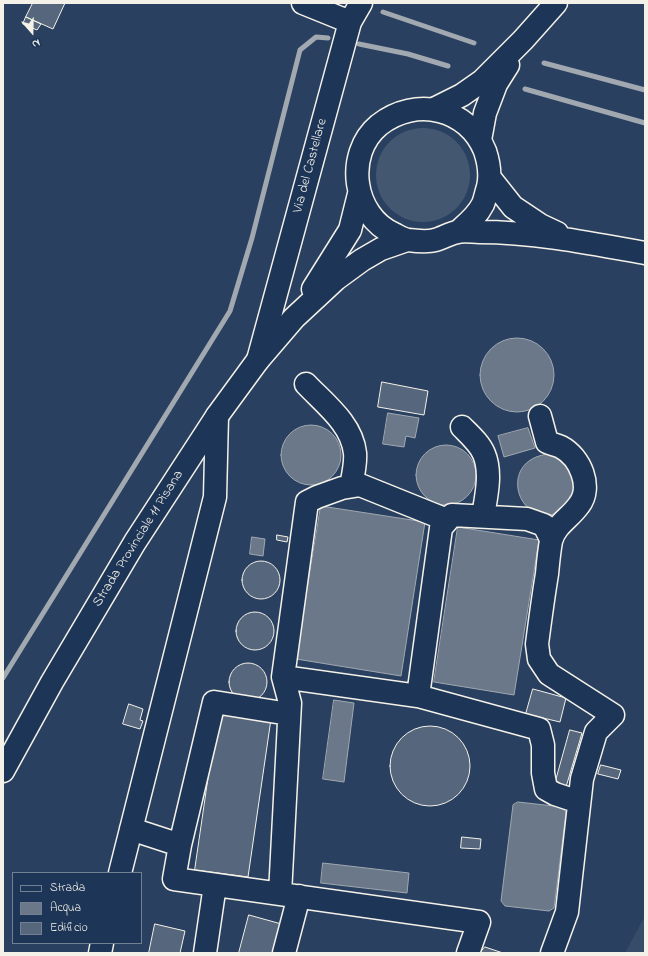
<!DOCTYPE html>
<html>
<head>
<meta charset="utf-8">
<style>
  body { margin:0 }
  #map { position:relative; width:648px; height:956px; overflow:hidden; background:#2a4060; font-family:"Indie Flower",sans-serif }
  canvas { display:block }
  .frame { position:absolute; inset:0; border:4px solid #f4f1e8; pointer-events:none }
  .legend { position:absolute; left:12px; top:872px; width:130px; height:72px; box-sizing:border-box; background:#1d3557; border:1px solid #738091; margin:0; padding:5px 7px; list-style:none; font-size:12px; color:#f4f1e8 }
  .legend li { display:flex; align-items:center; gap:8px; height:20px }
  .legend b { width:20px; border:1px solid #738091 }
  .north { position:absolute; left:12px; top:12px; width:40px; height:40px; -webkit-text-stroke:3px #1d3557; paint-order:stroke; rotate:160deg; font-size:11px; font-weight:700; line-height:16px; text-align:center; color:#f4f1e8 }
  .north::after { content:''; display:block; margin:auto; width:14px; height:18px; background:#f4f1e8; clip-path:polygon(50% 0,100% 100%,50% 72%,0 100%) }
</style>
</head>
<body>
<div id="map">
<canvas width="648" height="956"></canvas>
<div class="frame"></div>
<ul class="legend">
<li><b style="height:5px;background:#1d3557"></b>Strada</li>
<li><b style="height:11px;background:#6a788a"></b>Acqua</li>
<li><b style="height:11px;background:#56677d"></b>Edificio</li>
</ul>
<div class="north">N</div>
</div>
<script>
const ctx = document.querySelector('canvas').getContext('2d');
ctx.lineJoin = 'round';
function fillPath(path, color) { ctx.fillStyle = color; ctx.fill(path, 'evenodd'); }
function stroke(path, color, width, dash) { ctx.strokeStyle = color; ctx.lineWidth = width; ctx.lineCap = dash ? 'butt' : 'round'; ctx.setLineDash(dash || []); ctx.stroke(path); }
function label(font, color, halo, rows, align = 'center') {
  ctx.font = font + ' "Indie Flower",sans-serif'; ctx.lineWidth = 3; ctx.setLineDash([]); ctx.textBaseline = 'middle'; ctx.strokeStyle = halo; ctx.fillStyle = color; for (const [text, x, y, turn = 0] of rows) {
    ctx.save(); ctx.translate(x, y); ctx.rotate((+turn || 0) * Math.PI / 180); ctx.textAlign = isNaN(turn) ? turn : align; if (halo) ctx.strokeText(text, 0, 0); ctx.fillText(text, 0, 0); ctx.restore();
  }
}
fillPath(new Path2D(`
  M645,916V953H625Z`), '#374c69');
fillPath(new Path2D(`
  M376 175a47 47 0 1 1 94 0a47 47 0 1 1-94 0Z`), '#445771');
const water = new Path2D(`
  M480 375a37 37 0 1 1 74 0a37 37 0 1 1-74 0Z
  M388,413L419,418L415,438L406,436L404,447L383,444Z
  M281 455a30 30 0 1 1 60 0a30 30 0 1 1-60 0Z
  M528,428L535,448L504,457L498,436Z
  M416 475a30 30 0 1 1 60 0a30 30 0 1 1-60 0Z
  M549,454L556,455L574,470V499C568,504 561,512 554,514C516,524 498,459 549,454Z
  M321,506L425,522L401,676L296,659Z
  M458,527L539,540L514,695L434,682Z
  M252,537L265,539L263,556L250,554Z
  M334,700L354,703L344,782L323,779Z
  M518,802L563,807L566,813L554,908L549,911L505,906L501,901L513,805Z
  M323,863L409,873L407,893L321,883Z`);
fillPath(water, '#6a788a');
stroke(water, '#a1a8b0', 1);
stroke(new Path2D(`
  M383,12L474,43
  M359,44L408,54L448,66
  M544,63L645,90
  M525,89L645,123
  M3,678L230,311L252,238L300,50L316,37L328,38`), '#a1a8b0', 5);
const building = new Path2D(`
  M33,3H65L53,29L26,17Z
  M26,17L41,24L37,30L23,24Z
  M382,382L428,391L424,415L378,407Z
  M277,535L288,537L287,542L277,540Z
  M242 580a19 19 0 1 1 38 0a19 19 0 1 1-38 0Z
  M236 631a19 19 0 1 1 38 0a19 19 0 1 1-38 0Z
  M229 682a19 19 0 1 1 38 0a19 19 0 1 1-38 0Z
  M533,689L566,698L560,722L526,714Z
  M129,704L143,709L140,720L143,721L140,729L123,724Z
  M218,712L271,719L248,877L195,870Z
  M390 766a40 40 0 1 1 80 0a40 40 0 1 1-80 0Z
  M570,730L582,733L566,787L555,784Z
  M601,765L621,770L618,779L598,774Z
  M462,837L481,839L480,849L461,848Z
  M249,915L285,925L278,953H239Z
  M155,924L185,931L180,953H149Z
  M485,947L503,953H480Z`);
fillPath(building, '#56677d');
stroke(building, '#f4f1e8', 1);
const minor = new Path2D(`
  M303,3L350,22
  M258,360L350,22L361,3
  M306,384C325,404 352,424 355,453C356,463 353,476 351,486
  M540,416L547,442C551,444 557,445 561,447C580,457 593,487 579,505C570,518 555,525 551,541C549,552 548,563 547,574C543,598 540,621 537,644L539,659L549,674L613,715L596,732L582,779L567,912L552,953
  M462,427C470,435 480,444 484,454C492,473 486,497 483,516
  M551,539L544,525L527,519L452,515L441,528L418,696L539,729L543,745V773L546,789L555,794L579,802
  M283,677L418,696
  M131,829L180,845L174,879L479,922L468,953
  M180,845L214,702L289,714
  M120,873L215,497L217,416
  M280,894L290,703L283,677L307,502L317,497L342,488L360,485L447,520
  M100,953L102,943
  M205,953L215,885
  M284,953L299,896`);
const major = new Path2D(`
  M434,109L462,95L482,81L523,40L556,3
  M480,140L485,113L496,84L508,65
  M490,178L513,207L540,225L557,233
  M459,231C468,223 477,216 483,204C485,199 486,193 488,187C491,174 489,163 485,151C468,108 416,96 379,125C344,154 353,216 394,234C398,236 403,239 408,240C416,241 428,242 435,240C443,238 450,233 458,232C465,230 473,232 479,232C535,232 590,243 645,253
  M313,289L350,230L359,194
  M3,771L52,682L135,542L217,416L258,360L294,318L336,279L362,260L381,249L407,240`);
stroke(minor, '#f4f1e8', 25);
stroke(major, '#f4f1e8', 25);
stroke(minor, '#1d3557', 22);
stroke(major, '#1d3557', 22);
label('14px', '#f4f1e8', '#1d3557', [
  ["Via del Castellare",311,166,-75],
  ["Strada Provinciale 11 Pisana",139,539,-58]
]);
</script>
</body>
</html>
